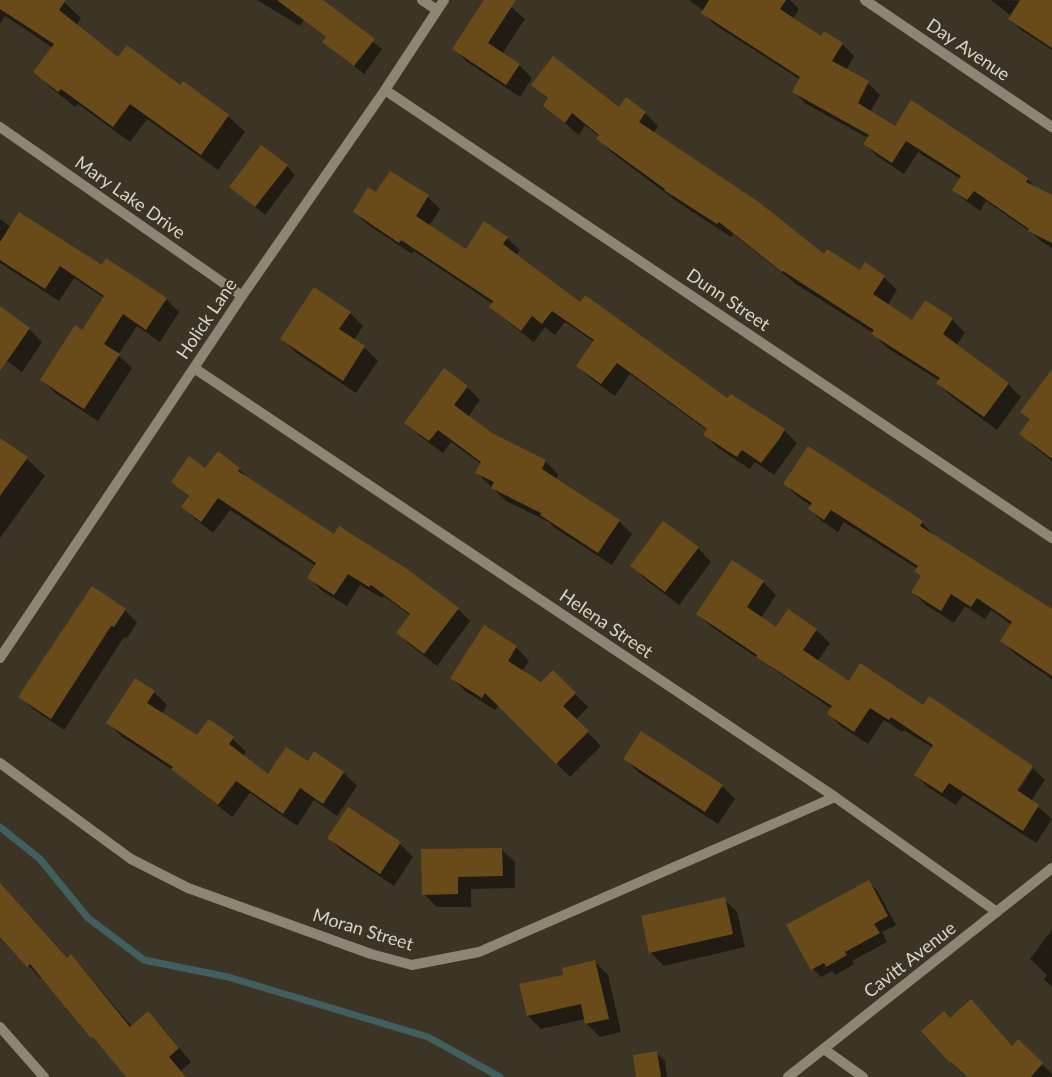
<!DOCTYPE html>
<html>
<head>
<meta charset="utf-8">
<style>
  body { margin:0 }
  canvas { display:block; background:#3c3425 }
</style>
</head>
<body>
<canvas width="1052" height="1077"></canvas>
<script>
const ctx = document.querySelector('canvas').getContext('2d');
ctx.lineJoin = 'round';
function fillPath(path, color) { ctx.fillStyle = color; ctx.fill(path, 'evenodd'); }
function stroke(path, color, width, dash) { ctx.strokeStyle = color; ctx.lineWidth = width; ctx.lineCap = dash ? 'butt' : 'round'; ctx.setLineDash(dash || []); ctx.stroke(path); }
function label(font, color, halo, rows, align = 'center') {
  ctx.font = font + ' Lato,sans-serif'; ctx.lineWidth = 4.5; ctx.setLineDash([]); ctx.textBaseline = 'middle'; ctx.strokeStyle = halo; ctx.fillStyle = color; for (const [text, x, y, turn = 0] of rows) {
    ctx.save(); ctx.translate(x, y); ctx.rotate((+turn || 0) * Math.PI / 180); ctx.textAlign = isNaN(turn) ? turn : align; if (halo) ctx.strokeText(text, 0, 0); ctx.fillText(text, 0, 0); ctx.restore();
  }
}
fillPath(new Path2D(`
  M0,0H62L81,18L76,26L118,59L181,87L183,83L228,116L245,132L218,170L147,119L130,142L78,104L75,107L51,88L35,71L53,48L5,16L0,24Z
  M257,0H320L382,49L364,74L333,50L324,42L327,38L304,20L300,26Z
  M486,0H503L525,19L502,54L519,65L532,78L520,97L467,62L454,49Z
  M689,0H790L799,9L794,18L822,38L842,44L854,56L846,70L868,83L880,95L870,112L895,128L1027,179L1038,190L1052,197V248L1042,242L1032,233L986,201L980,211L966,201L954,190L961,179L918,152L904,174L877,156L865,144L868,138L806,104L794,92L801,80L715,25L703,13L704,11Z
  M991,0L1052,1V50L1021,30L1010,19L1011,16Z
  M533,85L620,109L645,113L658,126L653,133L824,256L860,272L884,277L897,290L887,306L912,322L952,319L965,333L956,346L1008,384L1021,397L997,430L951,396L938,383L940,381L886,347L873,333L796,284L733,234L731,237L679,203L611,152L598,139L600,137L585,125L579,135L545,106L549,100Z
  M287,166L295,175L265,215L231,187Z
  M377,194L428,197L440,209L429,226L466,251L484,223L507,238L520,250L516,256L581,304L728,400L784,430L797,443L774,475L755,462L750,469L718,448L705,435L708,431L630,374L615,396L590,378L578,366L594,342L565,322L555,335L545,327L534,342L504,319L491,306L493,304L414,251L412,254L367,224L354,212Z
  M0,219L11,227L102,267L166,299L179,312L160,342L137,326L118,355L132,368L98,421L55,393L42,380L82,332L104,298L74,278L59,301L0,263Z
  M0,308L29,329L42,342L22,372L0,356Z
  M350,313L363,326L354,340L364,347L378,361L356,393L295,352L282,339Z
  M467,387L480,400L468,417L492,434L545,461L558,474L556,480L619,521L632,534L612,565L555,528L549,522L506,501L477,473L481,464L451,442L443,453L420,436L406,422Z
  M1052,388V461L1034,447L1021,434L1031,420L1022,412Z
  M0,440L27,459L45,476L0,538Z
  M808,448L922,523L935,536L1052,611V679L1015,654L1002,641L1012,625L991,610L985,619L965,606L954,623L926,605L913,592L922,577L918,569L844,522L838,532L823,522L810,509L812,506L798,497L785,484Z
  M239,469L251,481L335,536L458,609L470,621L437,666L410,645L398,633L411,616L384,596L382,598L360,585L347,606L321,590L309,577L316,566L230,510L213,533L195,519L183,507L190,498L173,481L206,471Z
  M698,548L711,562L679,605L645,579L632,566Z
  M763,582L776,595L761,618L777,629L788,612L816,630L830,643L817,662L849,683L924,707L1032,767L1011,796L1014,797L1033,768L1045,780L1031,801L1052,819L1036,843L963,795L956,805L929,788L916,775L933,748L904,730L902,732L884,720L868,744L842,727L829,714L832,709L712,627L698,614Z
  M92,589L125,610L137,623L127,638L124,637L64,730L33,709L20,697Z
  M516,647L529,661L522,671L541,683L553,672L588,707L576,720L601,746L570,777L499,705L495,710L465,691L452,678Z
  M154,692L167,705L162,714L197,737L233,739L246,752L242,756L268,776L308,763L344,773L357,786L337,816L314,800L297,826L250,793L232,817L177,773L121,736L108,723Z
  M625,758L722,786L735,799L718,824L638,772Z
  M348,809L400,844L413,857L394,886L342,851L329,838Z
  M501,849L515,862V888L471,889V907H437L424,894Z
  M868,882L877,890L896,925L882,932L887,942L852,961L854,964L836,975L832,971L821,977L813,969Z
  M0,884L68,959L71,956L84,970L132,1027L148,1013L161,1026L191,1062L181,1071L186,1077H128L43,977L41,979L0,935Z
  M724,899L737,912L745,947L664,966L651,953L643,917Z
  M1051,931L1052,932V987L1044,979L1047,975L1030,959Z
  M595,962L608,975L621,1032L600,1037L586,1023L585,1019L541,1029L528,1016L565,976Z
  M950,1019L1012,1047L1018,1041L1052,1074V1077H969L951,1062Z
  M656,1053L665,1061L667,1077H637Z`), '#0007');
stroke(new Path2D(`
  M0,827L40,859L88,918L144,960L228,977L428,1037L500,1077`), '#415f5f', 7);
fillPath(new Path2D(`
  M0,0H66L59,10L118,57L127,45L180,85L183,81L229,115L201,155L130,104L113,127L61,89L58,92L33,72L54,44L0,9Z
  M277,0H323L375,39L354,66L322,42L326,37Z
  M484,0H516L488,43L520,64L506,85L452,49Z
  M709,0H786L780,9L821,36L824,31L843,43L832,61L869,81L858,103L895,126L911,100L1028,178L1026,182L1052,195V243L1028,231L1029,229L974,191L967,200L952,190L961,176L906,141L892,163L863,144L869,135L792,92L800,77L701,13Z
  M1020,0H1052V48L1008,19Z
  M553,56L619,107L626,97L646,112L639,122L760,203L824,254L827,249L860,270L865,262L885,276L873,294L912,320L925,300L953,318L943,334L1009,383L984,417L936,383L940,378L871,334L874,330L783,271L782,272L719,222L717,224L664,190L665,189L596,139L599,135L572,113L565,123L543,106L548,98L531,85Z
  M261,145L288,165L255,207L229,187Z
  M390,171L429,195L416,216L466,249L484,221L508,237L503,244L580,302L585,295L727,398L731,394L785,429L780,438L761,463L742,450L737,457L703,435L707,429L617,363L601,384L576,366L594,340L552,311L542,324L532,316L521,331L489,307L493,301L401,240L399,243L353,212L368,187L376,192Z
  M19,212L102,265L106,258L167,298L146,330L123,314L104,344L120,354L84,409L40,380L75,325L82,330L104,296L60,266L45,289L0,260V242Z
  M314,287L351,312L339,329L365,346L343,381L280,339Z
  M0,306L30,328L0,371Z
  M444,368L468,386L454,405L492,433L546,460L542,469L620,520L598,553L540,515L541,513L491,488L494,482L475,473L481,462L438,430L429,441L404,423Z
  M1052,369V459L1019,434L1030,419L1020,412Z
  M0,438L28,457L0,496Z
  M808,446L923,521L920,526L1052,609V676L1000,641L1012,622L977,598L971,607L951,594L941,611L911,592L921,576L914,571L918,566L831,510L824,520L808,509L812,503L783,484Z
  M218,451L240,468L238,471L334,534L339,526L407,569L459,608L424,654L396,633L410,614L371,585L369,587L348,574L334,595L307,578L316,563L218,498L201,522L181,507L189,496L171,482L189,456L205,468Z
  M663,521L699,547L665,592L630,566Z
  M732,560L764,581L747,607L776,627L788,609L817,629L803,650L849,681L860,663L923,705L929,696L1033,766L1017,790L1039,805L1023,831L949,783L942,793L914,775L933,745L891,717L889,720L870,708L854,732L827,714L832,706L756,657L757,655L696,614Z
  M92,586L126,609L114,627L111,626L51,719L18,697Z
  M484,625L517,646L508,661L541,682L553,670L576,693L563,706L589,731L556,764L485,693L482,698L450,678Z
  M135,678L155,691L147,703L197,735L209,719L234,737L229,744L268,774L286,747L308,761L314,751L344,772L323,804L300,788L283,814L236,781L218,805L171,769L173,767L106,723Z
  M641,731L723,785L705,812L623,759Z
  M348,807L401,842L380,874L327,838Z
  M502,848L503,876L458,877V894L422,895L421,849Z
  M869,880L888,916L874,924L880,933L845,952L847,955L826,967L824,963L811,970L786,925Z
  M0,883L67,958L71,954L130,1027L148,1011L179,1048L169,1057L186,1077H126L93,1037L91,1038L30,964L27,967L0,937Z
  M725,897L733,934L649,953L641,916Z
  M595,960L609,1019L585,1024L581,1004L527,1016L519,984L563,975L562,968Z
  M971,999L1012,1046L1018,1039L1043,1063L1031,1077H968L951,1062L950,1063L921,1031L944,1011L950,1018Z
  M657,1051L661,1077H636L633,1055Z`), '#694b19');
stroke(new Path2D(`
  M422,0L437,10
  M865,0L1052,127
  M385,90L1052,538
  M0,127L242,296
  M194,368L835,797L997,912
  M0,658L242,296L385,90L444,0
  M0,763L131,859L188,888L371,954L412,965L479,952L835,797
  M0,1027L44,1077
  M824,1049L863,1077
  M788,1077L1052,868`), '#8e8573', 10);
label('18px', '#d9d4cb', '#3c3425', [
  ["Day Avenue",968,50,34],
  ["Mary Lake Drive",130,198,35],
  ["Dunn Street",728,300,34],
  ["Holick Lane",207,319,-56],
  ["Helena Street",606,624,34],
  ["Moran Street",363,930,17],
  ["Cavitt Avenue",910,960,-38]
]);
</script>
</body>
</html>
